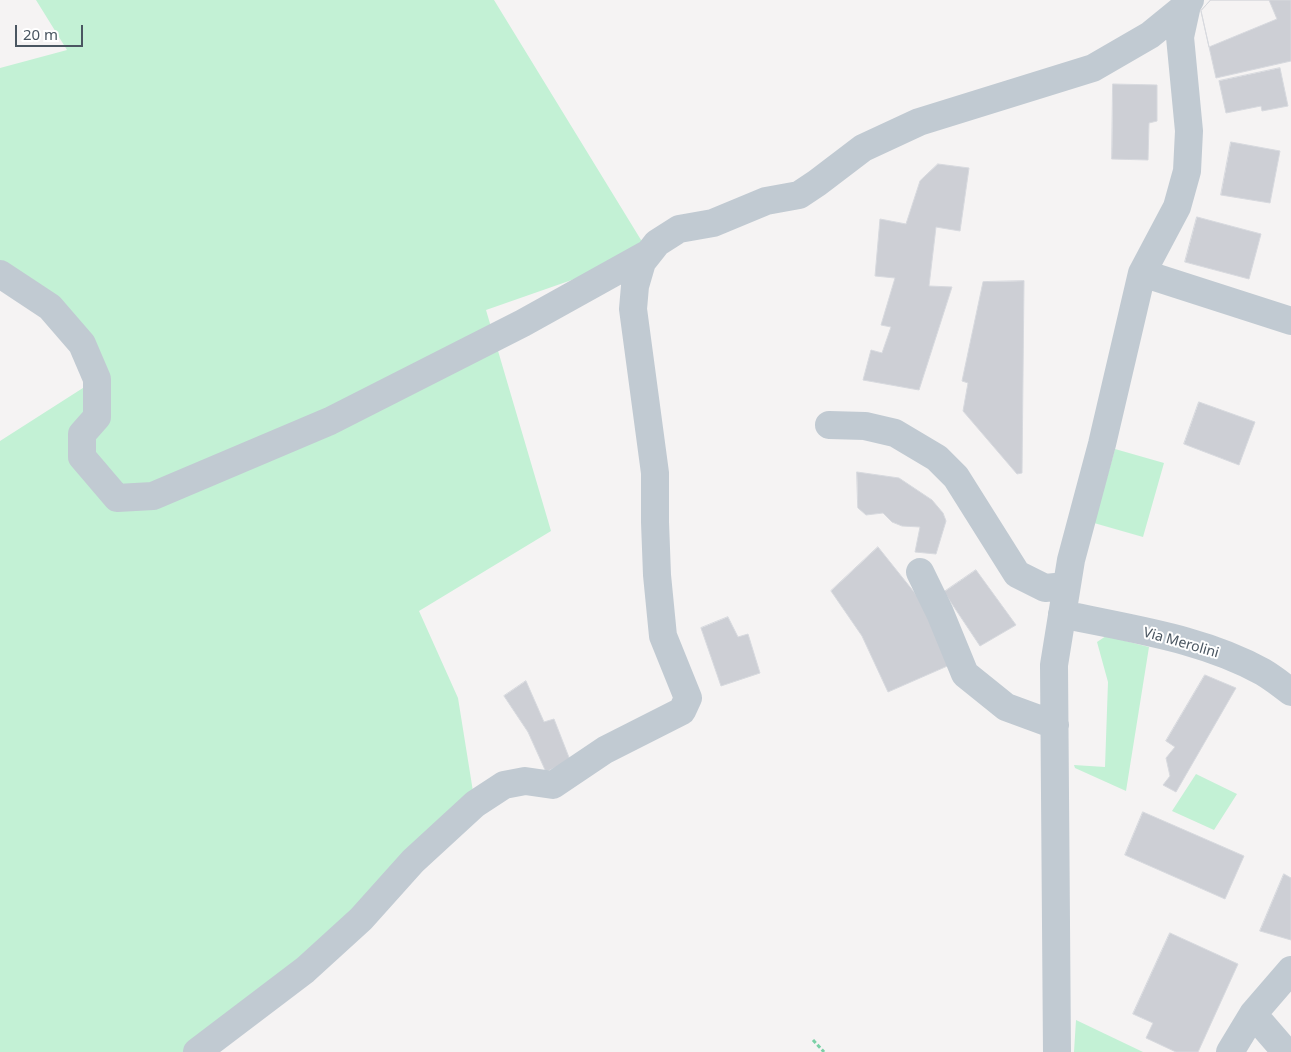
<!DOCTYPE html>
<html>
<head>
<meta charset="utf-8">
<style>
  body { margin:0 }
  #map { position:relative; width:1291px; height:1052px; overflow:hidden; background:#f5f3f3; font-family:"Noto Sans",sans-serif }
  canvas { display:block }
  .scale { position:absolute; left:15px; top:25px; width:68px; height:22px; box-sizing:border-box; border:2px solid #4a5661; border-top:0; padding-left:6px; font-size:15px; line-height:18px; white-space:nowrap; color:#4a5661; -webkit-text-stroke:4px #fff; paint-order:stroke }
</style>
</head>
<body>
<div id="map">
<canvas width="1291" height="1052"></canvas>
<div class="scale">20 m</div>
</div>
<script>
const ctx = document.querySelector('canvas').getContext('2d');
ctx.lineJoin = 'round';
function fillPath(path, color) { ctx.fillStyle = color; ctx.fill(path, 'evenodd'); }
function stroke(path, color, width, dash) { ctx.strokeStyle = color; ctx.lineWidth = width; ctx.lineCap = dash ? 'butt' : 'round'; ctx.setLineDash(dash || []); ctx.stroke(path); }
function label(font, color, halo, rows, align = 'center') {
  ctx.font = font + ' "Noto Sans",sans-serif'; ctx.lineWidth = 4; ctx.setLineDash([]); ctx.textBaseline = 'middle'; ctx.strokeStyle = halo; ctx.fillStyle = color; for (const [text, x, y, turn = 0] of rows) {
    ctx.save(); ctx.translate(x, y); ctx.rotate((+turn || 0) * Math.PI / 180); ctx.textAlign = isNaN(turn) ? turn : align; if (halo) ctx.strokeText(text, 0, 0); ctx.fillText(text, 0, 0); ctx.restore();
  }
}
fillPath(new Path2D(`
  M36,0H494L649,253L486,310L551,531L419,611L458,698L475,804L197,1052H0V441L97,379L82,344L0,274V68L67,50Z
  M1115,449L1164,463L1143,537L1094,523Z
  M1106,636L1149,647L1126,791L1075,768L1074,765L1105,767L1108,682L1097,642Z
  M1196,774L1237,794L1214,830L1172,811Z
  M1076,1020L1143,1052H1074Z`), '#c3f1d5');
const building = new Path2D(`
  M1211,0H1291V61L1216,78L1201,11Z
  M1211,0H1269L1277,19L1209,47L1201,11Z
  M1280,68L1288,106L1262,111L1261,106L1226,113L1219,81Z
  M1113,84L1157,85V121L1149,123L1148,160L1112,159Z
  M1231,142L1280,151L1270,203L1221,195Z
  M938,164L969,168L960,231L936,227L929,286L952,287L919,390L863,380L871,350L882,353L891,327L881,325L895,278L875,276L880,219L906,224L920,181Z
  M1197,217L1261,234L1249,279L1185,262Z
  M1024,281L1022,473L1017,474L963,411L968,383L962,381L983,282Z
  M1199,402L1255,422L1239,465L1184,444Z
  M857,472L899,478L932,500L943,513L946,521L936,554L915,552L920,527L902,526L892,522L883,513L866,515L858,508Z
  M878,547L926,607L952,664L888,692L862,636L831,591Z
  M976,570L1016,625L980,646L944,592Z
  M728,617L738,637L748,634L760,673L721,686L701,628Z
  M1205,675L1236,688L1176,792L1163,785L1170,776L1166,758L1175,747L1166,741Z
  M526,681L544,722L554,719L570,760L546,772L528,732L504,696Z
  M1143,812L1244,856L1225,899L1125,855Z
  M1284,874L1291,878V940L1260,931Z
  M1170,933L1238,964L1198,1052H1176L1146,1038L1153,1023L1133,1014Z`);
fillPath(building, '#cdcfd5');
stroke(building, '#d7d9de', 1);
stroke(new Path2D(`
  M813,1040L824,1052`), '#7ad0a6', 3, [4, 2.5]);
stroke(new Path2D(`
  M1142,273L1291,321
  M0,274L50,307L82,344L97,379V417L82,434V457L117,498L153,496L330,421L523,323L649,253
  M829,425L865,426L895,433L937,458L956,477L1017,574L1045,588L1066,586
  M920,572L940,613L965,674L1006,707L1055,725
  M1062,614C1130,629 1202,638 1263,672C1273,678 1282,685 1291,692
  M1253,1014L1286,1052
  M197,1052L305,970L361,919L413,861L475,804L504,785L525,781L553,785L605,750L682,711L688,698L663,636L657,575L655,522V473L633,309L635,286L642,262L657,243L679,229L713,223L766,201L799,195L817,183L863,148L919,122L1093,68L1150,35L1187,5
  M1057,1052L1054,665L1071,560L1102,444L1142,273L1177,207L1187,171L1189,131L1180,37L1187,5L1190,0
  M1230,1052L1253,1014L1291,970`), '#c1cad2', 28);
label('14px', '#4a5661', '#fff', [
  ["Via Merolini",1181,643,16]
]);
</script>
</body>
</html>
